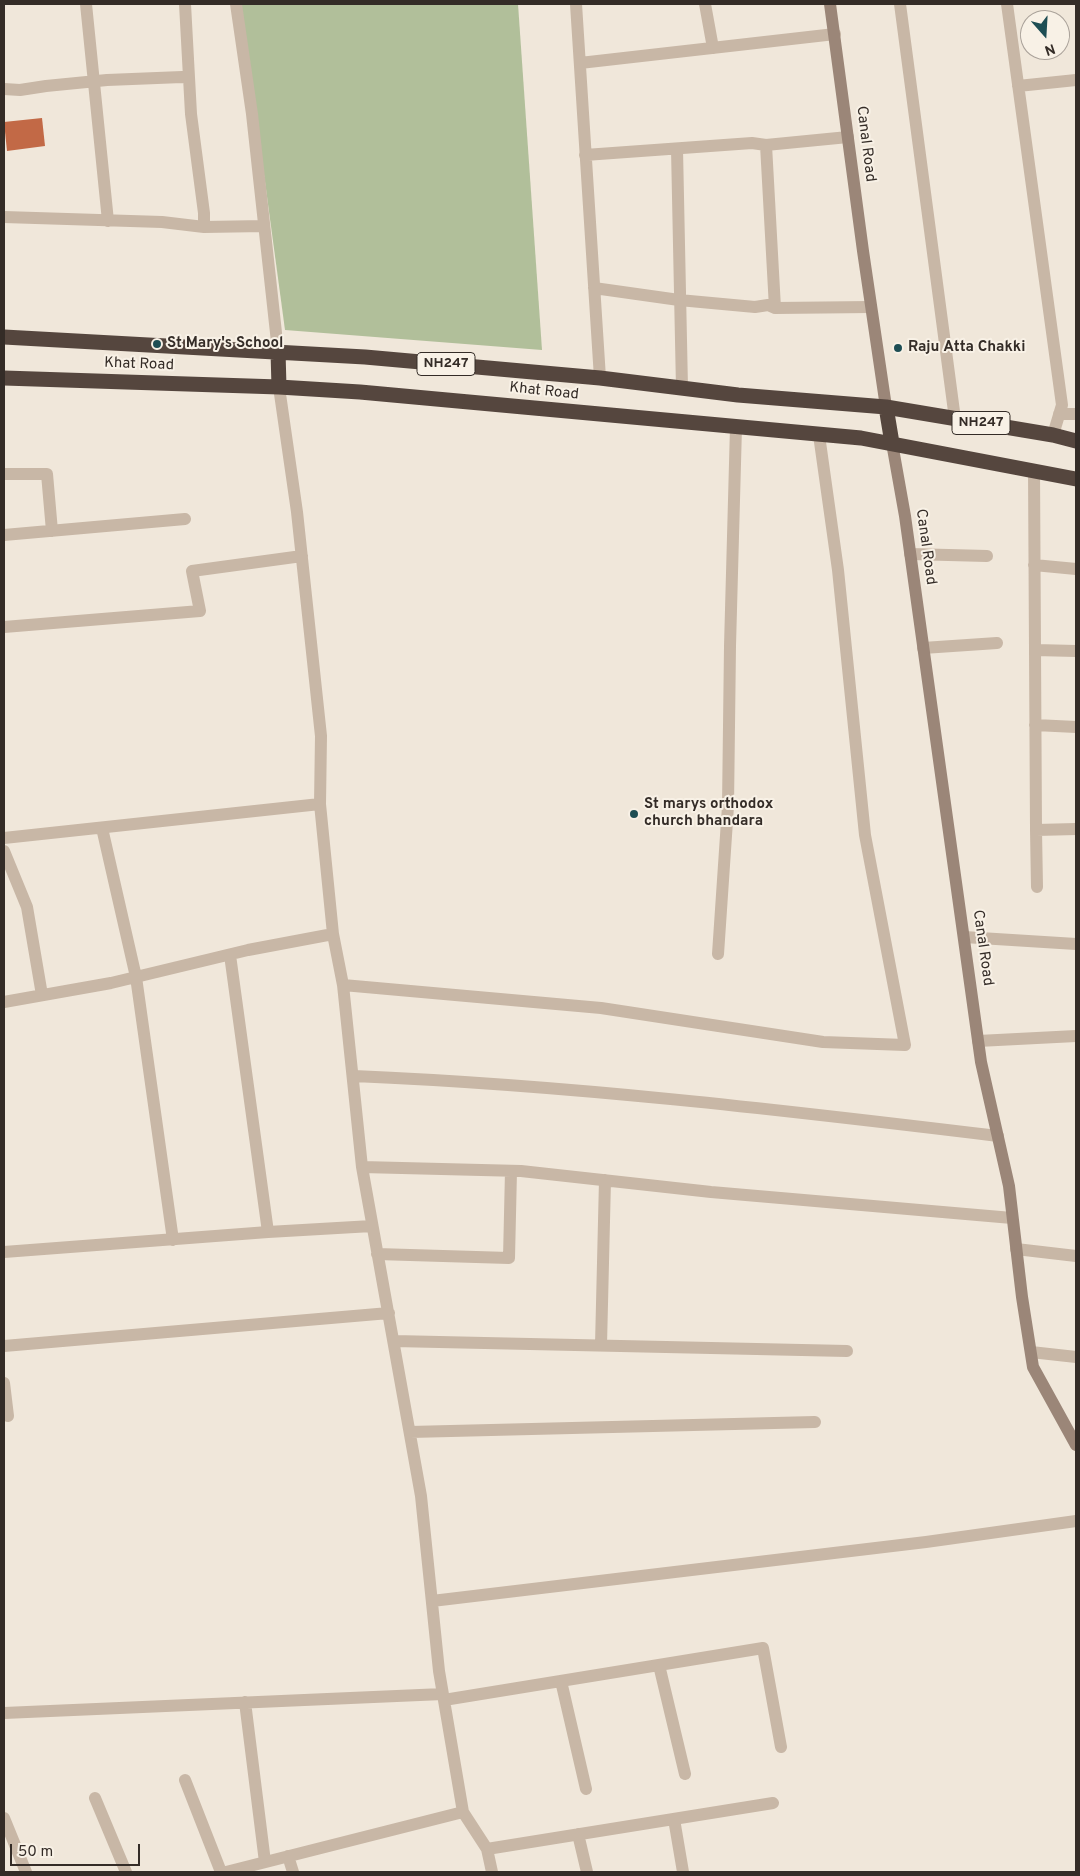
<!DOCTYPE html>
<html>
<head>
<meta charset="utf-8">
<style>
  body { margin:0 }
  #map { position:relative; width:1080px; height:1876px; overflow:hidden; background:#f0e7da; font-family:Overpass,sans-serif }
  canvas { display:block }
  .frame { position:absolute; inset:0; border:5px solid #342c27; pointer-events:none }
  .north { position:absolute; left:1020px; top:10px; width:50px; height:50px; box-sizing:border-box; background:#f8f1e6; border:1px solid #aaa29a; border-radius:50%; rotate:161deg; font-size:14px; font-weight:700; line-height:20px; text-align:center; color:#342c27 }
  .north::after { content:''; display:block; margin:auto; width:18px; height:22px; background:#1e4e54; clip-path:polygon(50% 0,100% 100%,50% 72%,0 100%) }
  .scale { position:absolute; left:10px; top:1844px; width:130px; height:22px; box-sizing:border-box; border:2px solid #342c27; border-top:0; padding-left:6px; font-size:15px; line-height:18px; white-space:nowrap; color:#342c27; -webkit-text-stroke:4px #f8f1e6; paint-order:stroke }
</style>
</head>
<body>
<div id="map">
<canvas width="1080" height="1876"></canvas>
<div class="frame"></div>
<div class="north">N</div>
<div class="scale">50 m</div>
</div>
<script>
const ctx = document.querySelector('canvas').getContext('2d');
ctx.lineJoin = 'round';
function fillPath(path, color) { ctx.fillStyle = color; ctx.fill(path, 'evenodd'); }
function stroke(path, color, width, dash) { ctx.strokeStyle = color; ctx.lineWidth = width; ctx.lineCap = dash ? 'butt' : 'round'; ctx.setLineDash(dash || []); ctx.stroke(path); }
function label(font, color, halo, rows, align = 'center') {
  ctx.font = font + ' Overpass,sans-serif'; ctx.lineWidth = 4; ctx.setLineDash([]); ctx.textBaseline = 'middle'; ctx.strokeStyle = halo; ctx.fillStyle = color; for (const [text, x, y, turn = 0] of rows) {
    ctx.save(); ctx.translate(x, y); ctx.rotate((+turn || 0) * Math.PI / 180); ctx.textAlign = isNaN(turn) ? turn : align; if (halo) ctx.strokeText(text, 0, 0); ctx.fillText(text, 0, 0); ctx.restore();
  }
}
fillPath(new Path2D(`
  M241,4H518L542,350L285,330Z`), '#b1bf9a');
fillPath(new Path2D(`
  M42,118L45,146L7,151L4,122Z`), '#c26946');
stroke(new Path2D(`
  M86,4L108,221
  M236,4L252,114L278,351
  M576,4L600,378
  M705,4L713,48
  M900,4L955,419L954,420
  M1007,4L1062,405L1053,435
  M580,63L835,34
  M1018,86L1076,80
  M4,89L20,90L46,86L107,80L182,77L189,78
  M766,145L775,308
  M677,149L682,388
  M585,155L752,143L766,145L848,137
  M4,217L162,222L204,227V213L191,114L185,4
  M204,227L264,226
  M594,288L679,300L755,307L768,305L775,308L871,307
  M279,387L297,512L321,736L320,804L333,934L343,985L362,1167L421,1496L439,1671L463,1812L487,1849L492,1872
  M1059,414H1076
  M1034,470L1036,830L1076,829
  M4,474H47L52,531
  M4,535L185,519
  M910,554L987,556
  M1034,565L1076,569
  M4,627L200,611L192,571L302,556
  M923,648L997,643
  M1035,650L1076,651
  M1035,725L1076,727
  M102,828L136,977L173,1240
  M1036,830L1037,887
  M4,838L320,804
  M4,851L27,907L42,995
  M964,937L1076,944
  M718,954L728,806L730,646L736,427
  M230,955L268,1232
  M343,985L601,1008L823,1042L905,1045L865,835L838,570L819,435
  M4,1002L111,983L248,950L333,934
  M978,1041L1076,1036
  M354,1076C569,1085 783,1110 998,1136
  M362,1167L521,1171L711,1192L1012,1218
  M1016,1249L1076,1256
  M4,1252L268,1232L372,1226
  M377,1254L509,1258L511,1171
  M394,1341L847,1351
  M601,1345L605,1180
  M4,1346L389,1313
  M1031,1352L1076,1357
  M4,1383L8,1416
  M410,1432L815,1422
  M432,1601L926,1542L1076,1521
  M659,1665L685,1774
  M561,1681L586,1789
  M444,1700L763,1648L781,1747
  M245,1702L265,1862
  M4,1713L443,1694
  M185,1780L221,1872
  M95,1798L126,1872
  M4,1818L26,1872
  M674,1819L683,1872
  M578,1834L587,1872
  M487,1849L773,1803
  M288,1856L293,1872
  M226,1872L463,1812`), '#c8b7a6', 12);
stroke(new Path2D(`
  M830,4L863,251L886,407
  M892,443L905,516L981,1062L1009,1186L1022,1297L1033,1367L1076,1445`), '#9b8678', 12);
stroke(new Path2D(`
  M4,337L365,357L600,378L738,395L886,407L1053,435L1076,441
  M278,351L279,387
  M4,378L279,387L360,392L861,438L1076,479
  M886,407L892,443`), '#55463e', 15);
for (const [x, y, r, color] of [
  [157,344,5,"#1e4e54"],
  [898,348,5,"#1e4e54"],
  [634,814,5,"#1e4e54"]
]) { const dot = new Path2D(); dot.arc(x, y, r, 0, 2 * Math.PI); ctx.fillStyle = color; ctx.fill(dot); stroke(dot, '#f8f1e6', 2); }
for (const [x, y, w] of [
  [446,364,58],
  [981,423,58]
]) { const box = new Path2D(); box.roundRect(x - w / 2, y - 11.5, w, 23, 4); ctx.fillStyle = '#f8f1e6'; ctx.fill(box); stroke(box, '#342c27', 1); }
label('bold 14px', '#342c27', null, [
  ["NH247",446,364],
  ["NH247",981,423]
]);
label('15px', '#342c27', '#f8f1e6', [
  ["Canal Road",865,144,83],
  ["Khat Road",139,365,2],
  ["Khat Road",544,392,6],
  ["Canal Road",925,547,82],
  ["Canal Road",982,948,82]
]);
label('bold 15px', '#342c27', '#f8f1e6', [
  ["St Mary's School",167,344],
  ["Raju Atta Chakki",908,348],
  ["St marys orthodox",644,805],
  ["church bhandara",644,822]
], 'left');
</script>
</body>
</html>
